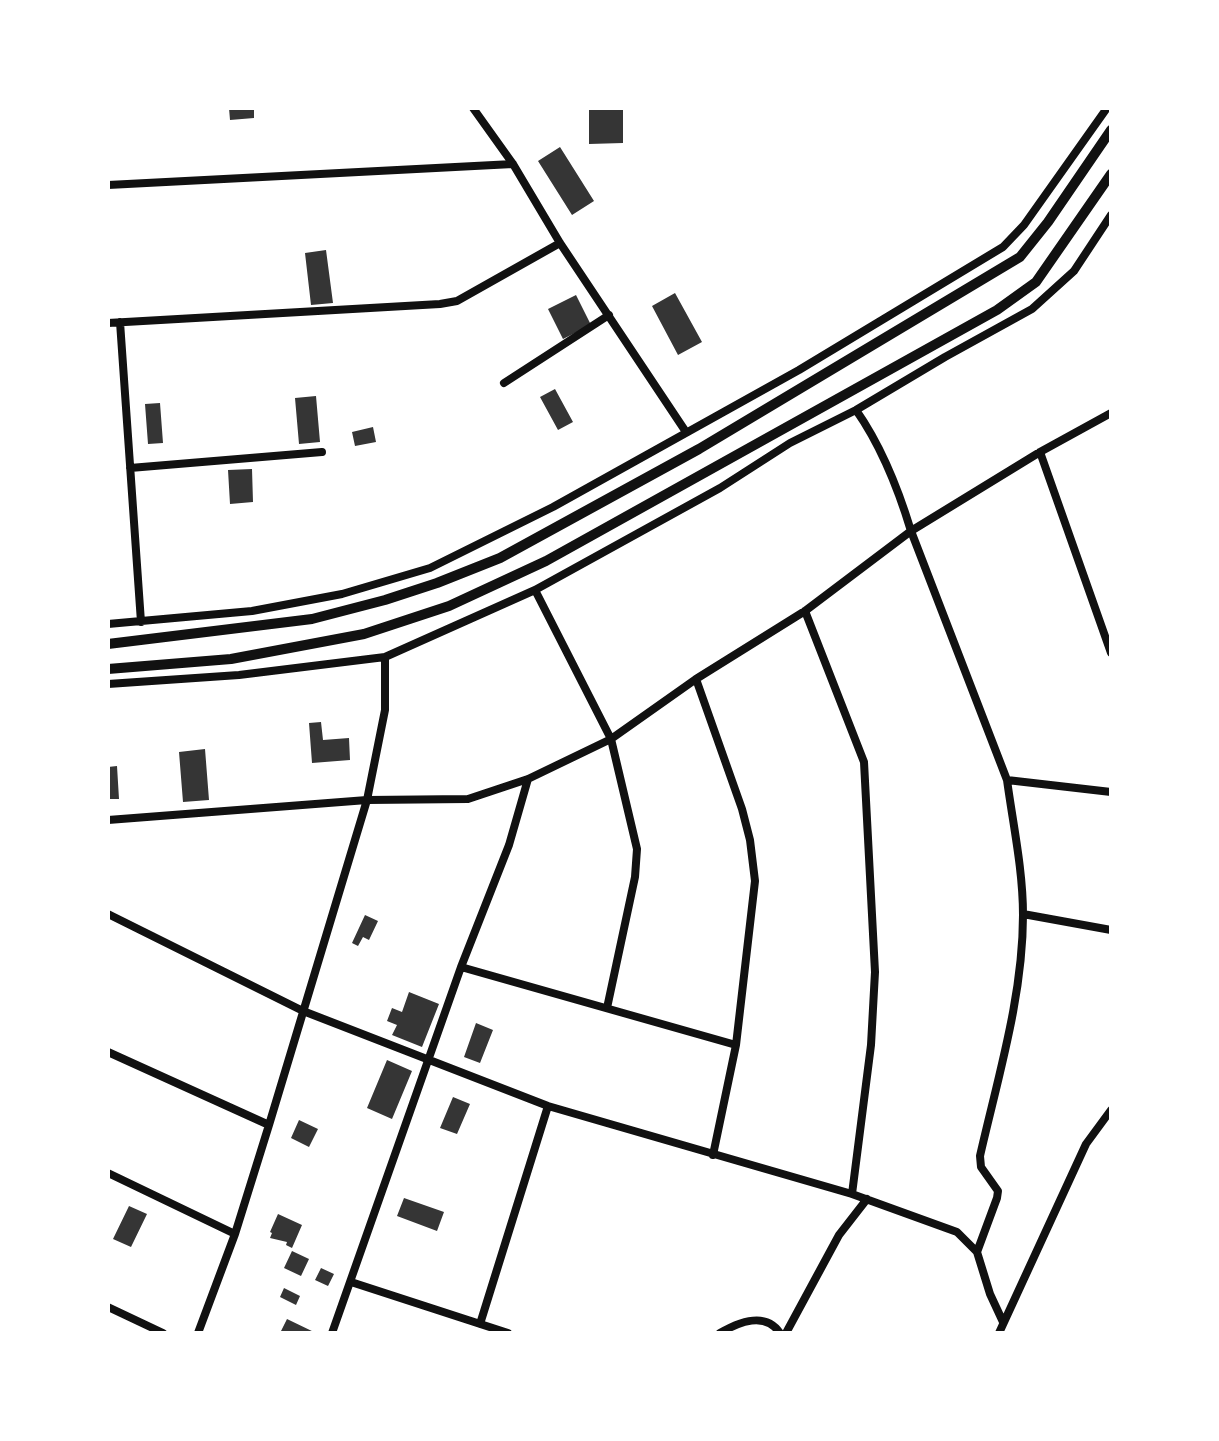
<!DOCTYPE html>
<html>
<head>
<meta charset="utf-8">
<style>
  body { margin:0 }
  #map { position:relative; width:1219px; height:1441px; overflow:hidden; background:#fff; font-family:Raleway,sans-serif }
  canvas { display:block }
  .frame { position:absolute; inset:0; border:110px solid #fff; pointer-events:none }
</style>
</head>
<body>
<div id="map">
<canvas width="1219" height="1441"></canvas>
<div class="frame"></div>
</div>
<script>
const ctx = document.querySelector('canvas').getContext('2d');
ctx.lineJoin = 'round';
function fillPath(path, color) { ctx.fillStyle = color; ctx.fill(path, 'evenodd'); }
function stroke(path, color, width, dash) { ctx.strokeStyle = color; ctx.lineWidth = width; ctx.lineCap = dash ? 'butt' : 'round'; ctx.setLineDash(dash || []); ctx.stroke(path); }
fillPath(new Path2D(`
  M229,108H254V118L230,120Z
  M589,108H623V143L589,144Z
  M560,147L594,201L572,215L538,161Z
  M326,250L333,303L311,305L305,253Z
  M675,293L702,342L678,355L652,306Z
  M576,295L591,325L563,339L548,309Z
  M555,389L573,422L558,430L540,397Z
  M316,396L320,442L299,444L295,398Z
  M160,403L163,443L148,444L145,404Z
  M373,427L376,442L355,446L352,432Z
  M252,469L253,502L230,504L228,470Z
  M321,722L323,740L349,738L350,760L312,763L309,723Z
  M205,749L209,800L183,802L179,752Z
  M117,766L119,799H108V767Z
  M365,915L378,921L369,940L363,937L358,946L352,943Z
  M409,992L439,1004L422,1047L392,1035L397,1025L387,1021L392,1008L402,1012Z
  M476,1023L493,1030L480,1063L464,1057Z
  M387,1060L412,1071L392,1119L367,1108Z
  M453,1097L470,1104L457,1134L440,1128Z
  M299,1120L318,1129L309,1147L291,1138Z
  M404,1198L444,1212L437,1231L397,1216Z
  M129,1206L147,1214L131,1247L113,1239Z
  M278,1214L302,1225L292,1248L286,1245L287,1242L270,1238L272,1233L270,1232Z
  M292,1251L309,1259L301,1276L284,1268Z
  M321,1268L334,1274L328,1286L315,1280Z
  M284,1288L300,1296L296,1305L280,1297Z
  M287,1319L316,1333H280Z`), '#353535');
stroke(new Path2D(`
  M473,108L513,164L560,243L686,432
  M108,185L513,164
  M120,322L141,622
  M108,323L440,304L457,301L560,243
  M504,383L609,315
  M856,410C882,447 898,488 911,531L1007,780L1111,792
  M1040,452L1111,653
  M130,468L322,452
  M535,590L611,739L637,849L635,877L607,1008
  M805,611L864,762L875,972L871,1045L852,1194
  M108,624L252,611L342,594L430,568L553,507L799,370L1003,247L1024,225L1107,108
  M696,679L742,809L750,840L755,881L736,1045L713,1155
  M108,684L239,675L385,657L535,590L720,488L790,443L856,410L945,357L1032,309L1074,271L1111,215
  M108,820L367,800L468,799L528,779L611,739L696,679L805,611L911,531L1040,452L1111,413
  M108,914L303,1011L548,1106L852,1194L957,1232L977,1252L990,1294L1003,1322
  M1023,914L1111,930
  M461,967L736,1045
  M108,1052L269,1125
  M108,1173L235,1234
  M977,1252L997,1198L998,1191L981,1167L980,1156C998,1077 1023,996 1023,915C1023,870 1013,824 1007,780
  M351,1282L508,1333
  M108,1307L163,1333
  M480,1324L548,1106
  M198,1333L235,1234L269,1125L367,800L385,710V657
  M332,1333L461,967L509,845L528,779
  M720,1333C739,1322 765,1311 780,1333
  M786,1333L839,1235L867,1199
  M999,1333L1086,1144L1111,1110`), '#111', 8);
stroke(new Path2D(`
  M108,644L312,619L385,600L437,583L500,558L699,449L1020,257L1048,222L1111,130
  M108,669L231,659L364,634L449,606L546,561L997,310L1036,282L1111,174`), '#111', 10);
</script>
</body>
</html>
